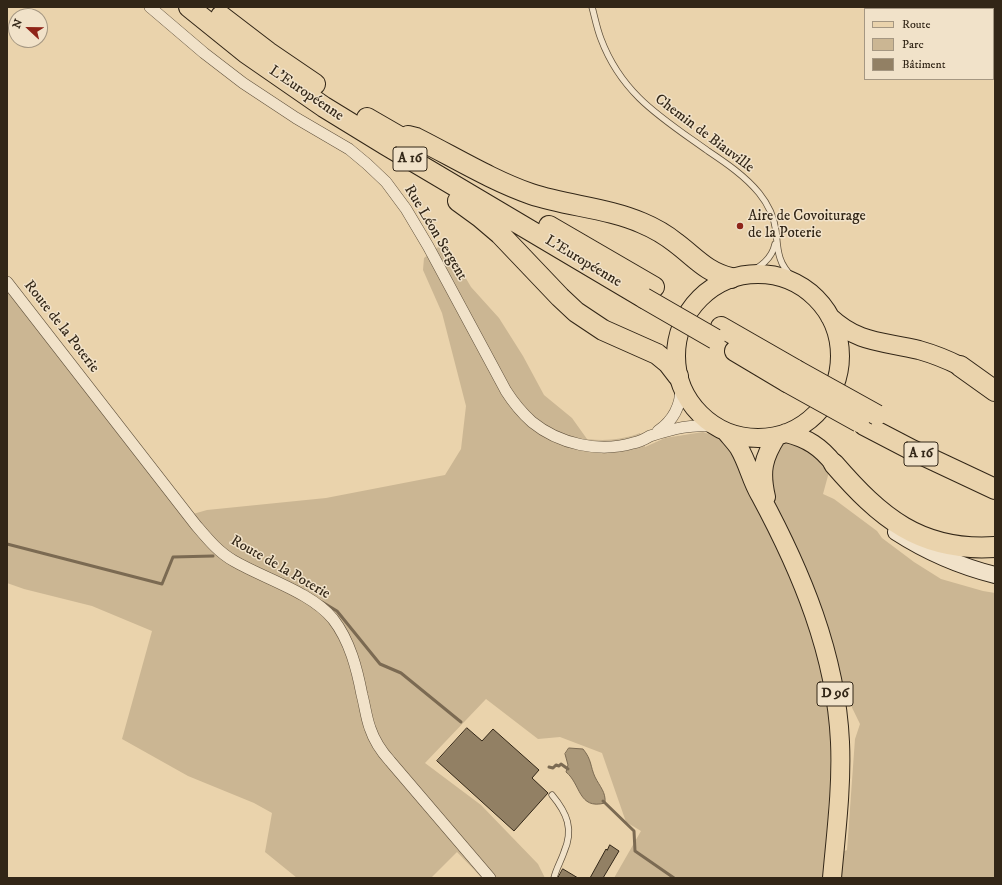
<!DOCTYPE html>
<html>
<head>
<meta charset="utf-8">
<style>
  body { margin:0 }
  #map { position:relative; width:1002px; height:885px; overflow:hidden; background:#ead3ac; font-family:"IM FELL DW Pica",serif }
  canvas { display:block }
  .frame { position:absolute; inset:0; border:8px solid #322617; pointer-events:none }
  .legend { position:absolute; left:864px; top:8px; width:130px; height:72px; box-sizing:border-box; background:#f1e2c9; border:1px solid #a59782; margin:0; padding:5px 7px; list-style:none; font-size:12px; color:#322617 }
  .legend li { display:flex; align-items:center; gap:8px; height:20px }
  .legend b { width:20px; border:1px solid #a59782 }
  .north { position:absolute; left:8px; top:8px; width:40px; height:40px; box-sizing:border-box; background:#f1e2c9; border:1px solid #a59782; border-radius:50%; rotate:292deg; font-size:11px; font-weight:700; line-height:16px; text-align:center; color:#322617 }
  .north::after { content:''; display:block; margin:auto; width:14px; height:18px; background:#8f2418; clip-path:polygon(50% 0,100% 100%,50% 72%,0 100%) }
</style>
</head>
<body>
<div id="map">
<canvas width="1002" height="885"></canvas>
<div class="frame"></div>
<ul class="legend">
<li><b style="height:5px;background:#ead3ac"></b>Route</li>
<li><b style="height:11px;background:#cbb693"></b>Parc</li>
<li><b style="height:11px;background:#928064"></b>Bâtiment</li>
</ul>
<div class="north">N</div>
</div>
<script>
const ctx = document.querySelector('canvas').getContext('2d');
ctx.lineJoin = 'round';
function fillPath(path, color) { ctx.fillStyle = color; ctx.fill(path, 'evenodd'); }
function stroke(path, color, width, dash) { ctx.strokeStyle = color; ctx.lineWidth = width; ctx.lineCap = dash ? 'butt' : 'round'; ctx.setLineDash(dash || []); ctx.stroke(path); }
function label(font, color, halo, rows, align = 'center') {
  ctx.font = font + ' "IM FELL DW Pica",serif'; ctx.lineWidth = 3; ctx.setLineDash([]); ctx.textBaseline = 'middle'; ctx.strokeStyle = halo; ctx.fillStyle = color; for (const [text, x, y, turn = 0] of rows) {
    ctx.save(); ctx.translate(x, y); ctx.rotate((+turn || 0) * Math.PI / 180); ctx.textAlign = isNaN(turn) ? turn : align; if (halo) ctx.strokeText(text, 0, 0); ctx.fillText(text, 0, 0); ctx.restore();
  }
}
fillPath(new Path2D(`
  M442,244L454,258L471,287L499,318L523,356L544,395L572,418L587,439C605,441 622,440 640,433L645,447L665,438L703,432L721,438L732,448C771,532 819,618 828,712C834,767 827,823 823,878H614L641,831L626,822L602,753L560,737L538,739L486,699L425,763L481,805L538,864L545,878H482L457,852L431,878H297L265,852L272,813L254,803L188,776L122,739L152,631L92,606L24,589L7,583V278L193,514L207,510L326,498L445,475L461,449L466,406L442,313L423,270L424,258Z
  M791,441L810,448L829,472L823,494L834,499L877,531L882,538L914,562L941,579L983,591L995,593V878H837L840,853L847,850L855,739L860,724L840,683L775,507L769,483L778,444Z`), '#cbb693');
const water = new Path2D(`
  M569,748L583,749C592,760 590,766 595,777C600,787 606,792 605,803C578,810 581,784 566,772L568,765L565,754Z`);
fillPath(water, '#ab9879');
stroke(water, '#7b6a52', 1);
stroke(new Path2D(`
  M7,544L162,584L173,557L213,556
  M322,602L337,611L380,664L401,673L461,722
  M549,767L553,768L556,765L559,766L561,764L568,769
  M603,801L634,831L635,851L674,878`), '#7b6a52', 3);
const building = new Path2D(`
  M467,728L482,741L493,729L539,770L532,778L548,793L514,831L437,761Z
  M610,845L619,851L603,878H590L606,849L607,850Z
  M563,869L578,878H558Z`);
fillPath(building, '#928064');
stroke(building, '#322617', 1);
const service = new Path2D(`
  M592,7C595,18 597,29 601,39C622,95 662,118 708,151C726,163 745,176 759,193C768,204 774,217 776,231C777,240 777,249 780,258C783,269 792,277 799,285
  M747,274C760,267 772,259 775,244
  M552,795C567,813 574,829 564,852C561,861 556,869 554,878`);
const minor = new Path2D(`
  M150,7L204,53L243,83L296,118L349,149L367,164L386,182L406,209L428,246L506,391C513,402 522,413 532,422C559,444 599,453 633,443C639,442 645,439 650,436C672,429 694,423 716,427
  M7,282L195,524C207,538 218,552 234,561C265,579 311,592 333,619C350,641 357,669 362,695C365,706 366,717 370,728C374,740 381,751 390,761L490,878
  M658,431C674,420 681,406 681,387`);
const secondary = new Path2D(`
  M896,532C927,552 959,566 995,575`);
const primary = new Path2D(`
  M676 356a82 82 0 1 1 164 0a82 82 0 1 1-164 0Z
  M830,317C859,344 883,341 919,350C933,354 946,359 960,366
  M726,432C730,437 735,442 739,448C748,463 751,480 760,495C801,571 836,654 840,742C842,787 836,833 832,878
  M786,433C807,438 821,447 834,464
  M766,497C760,471 763,458 777,436`);
const motorway = new Path2D(`
  M189,7L246,53L324,107L386,145L644,298
  M221,16L268,52L315,84
  M367,118L419,148
  M408,136L416,138C454,157 491,180 531,194C567,206 608,208 642,223C654,228 666,235 676,243C696,258 706,272 731,278
  M458,201L480,217L500,234L560,297L576,312L603,330L657,354L668,363L678,376
  M549,226L654,287
  M721,327L796,370
  M735,351L787,382
  M960,366L995,391
  M864,425L912,450L995,489
  M834,464C880,517 920,552 995,547`);
stroke(service, '#60513c', 7);
stroke(minor, '#60513c', 12);
stroke(secondary, '#322617', 18);
stroke(primary, '#322617', 20);
stroke(motorway, '#322617', 22);
stroke(service, '#f1e2c9', 5.5);
stroke(minor, '#f1e2c9', 11);
stroke(secondary, '#f1e2c9', 16);
stroke(primary, '#ead3ac', 18);
stroke(motorway, '#ead3ac', 20);
const motorwayBridge = new Path2D(`
  M644,298L715,339
  M796,370L877,415
  M787,382L859,422`);
stroke(motorwayBridge, '#322617', 22, []);
stroke(motorwayBridge, '#ead3ac', 20);
for (const [x, y, r, color] of [
  [740,226,4,"#8f2418"]
]) { const dot = new Path2D(); dot.arc(x, y, r, 0, 2 * Math.PI); ctx.fillStyle = color; ctx.fill(dot); stroke(dot, '#f1e2c9', 1.5); }
for (const [x, y, w] of [
  [410,159,34],
  [921,454,34],
  [835,694,36]
]) { const box = new Path2D(); box.roundRect(x - w / 2, y - 12, w, 24, 3); ctx.fillStyle = '#f1e2c9'; ctx.fill(box); stroke(box, '#322617', 1); }
label('bold 14px', '#322617', null, [
  ["A 16",410,159],
  ["A 16",921,454],
  ["D 96",835,694]
]);
label('15px', '#322617', '#f1e2c9', [
  ["L'Européenne",306,94,34],
  ["Chemin de Biauville",704,134,37],
  ["Rue Léon Sergent",435,233,59],
  ["L'Européenne",583,262,31],
  ["Route de la Poterie",61,327,52],
  ["Route de la Poterie",280,568,30]
]);
label('15px', '#322617', '#f1e2c9', [
  ["Aire de Covoiturage",748,217],
  ["de la Poterie",748,234]
], 'left');
</script>
</body>
</html>
